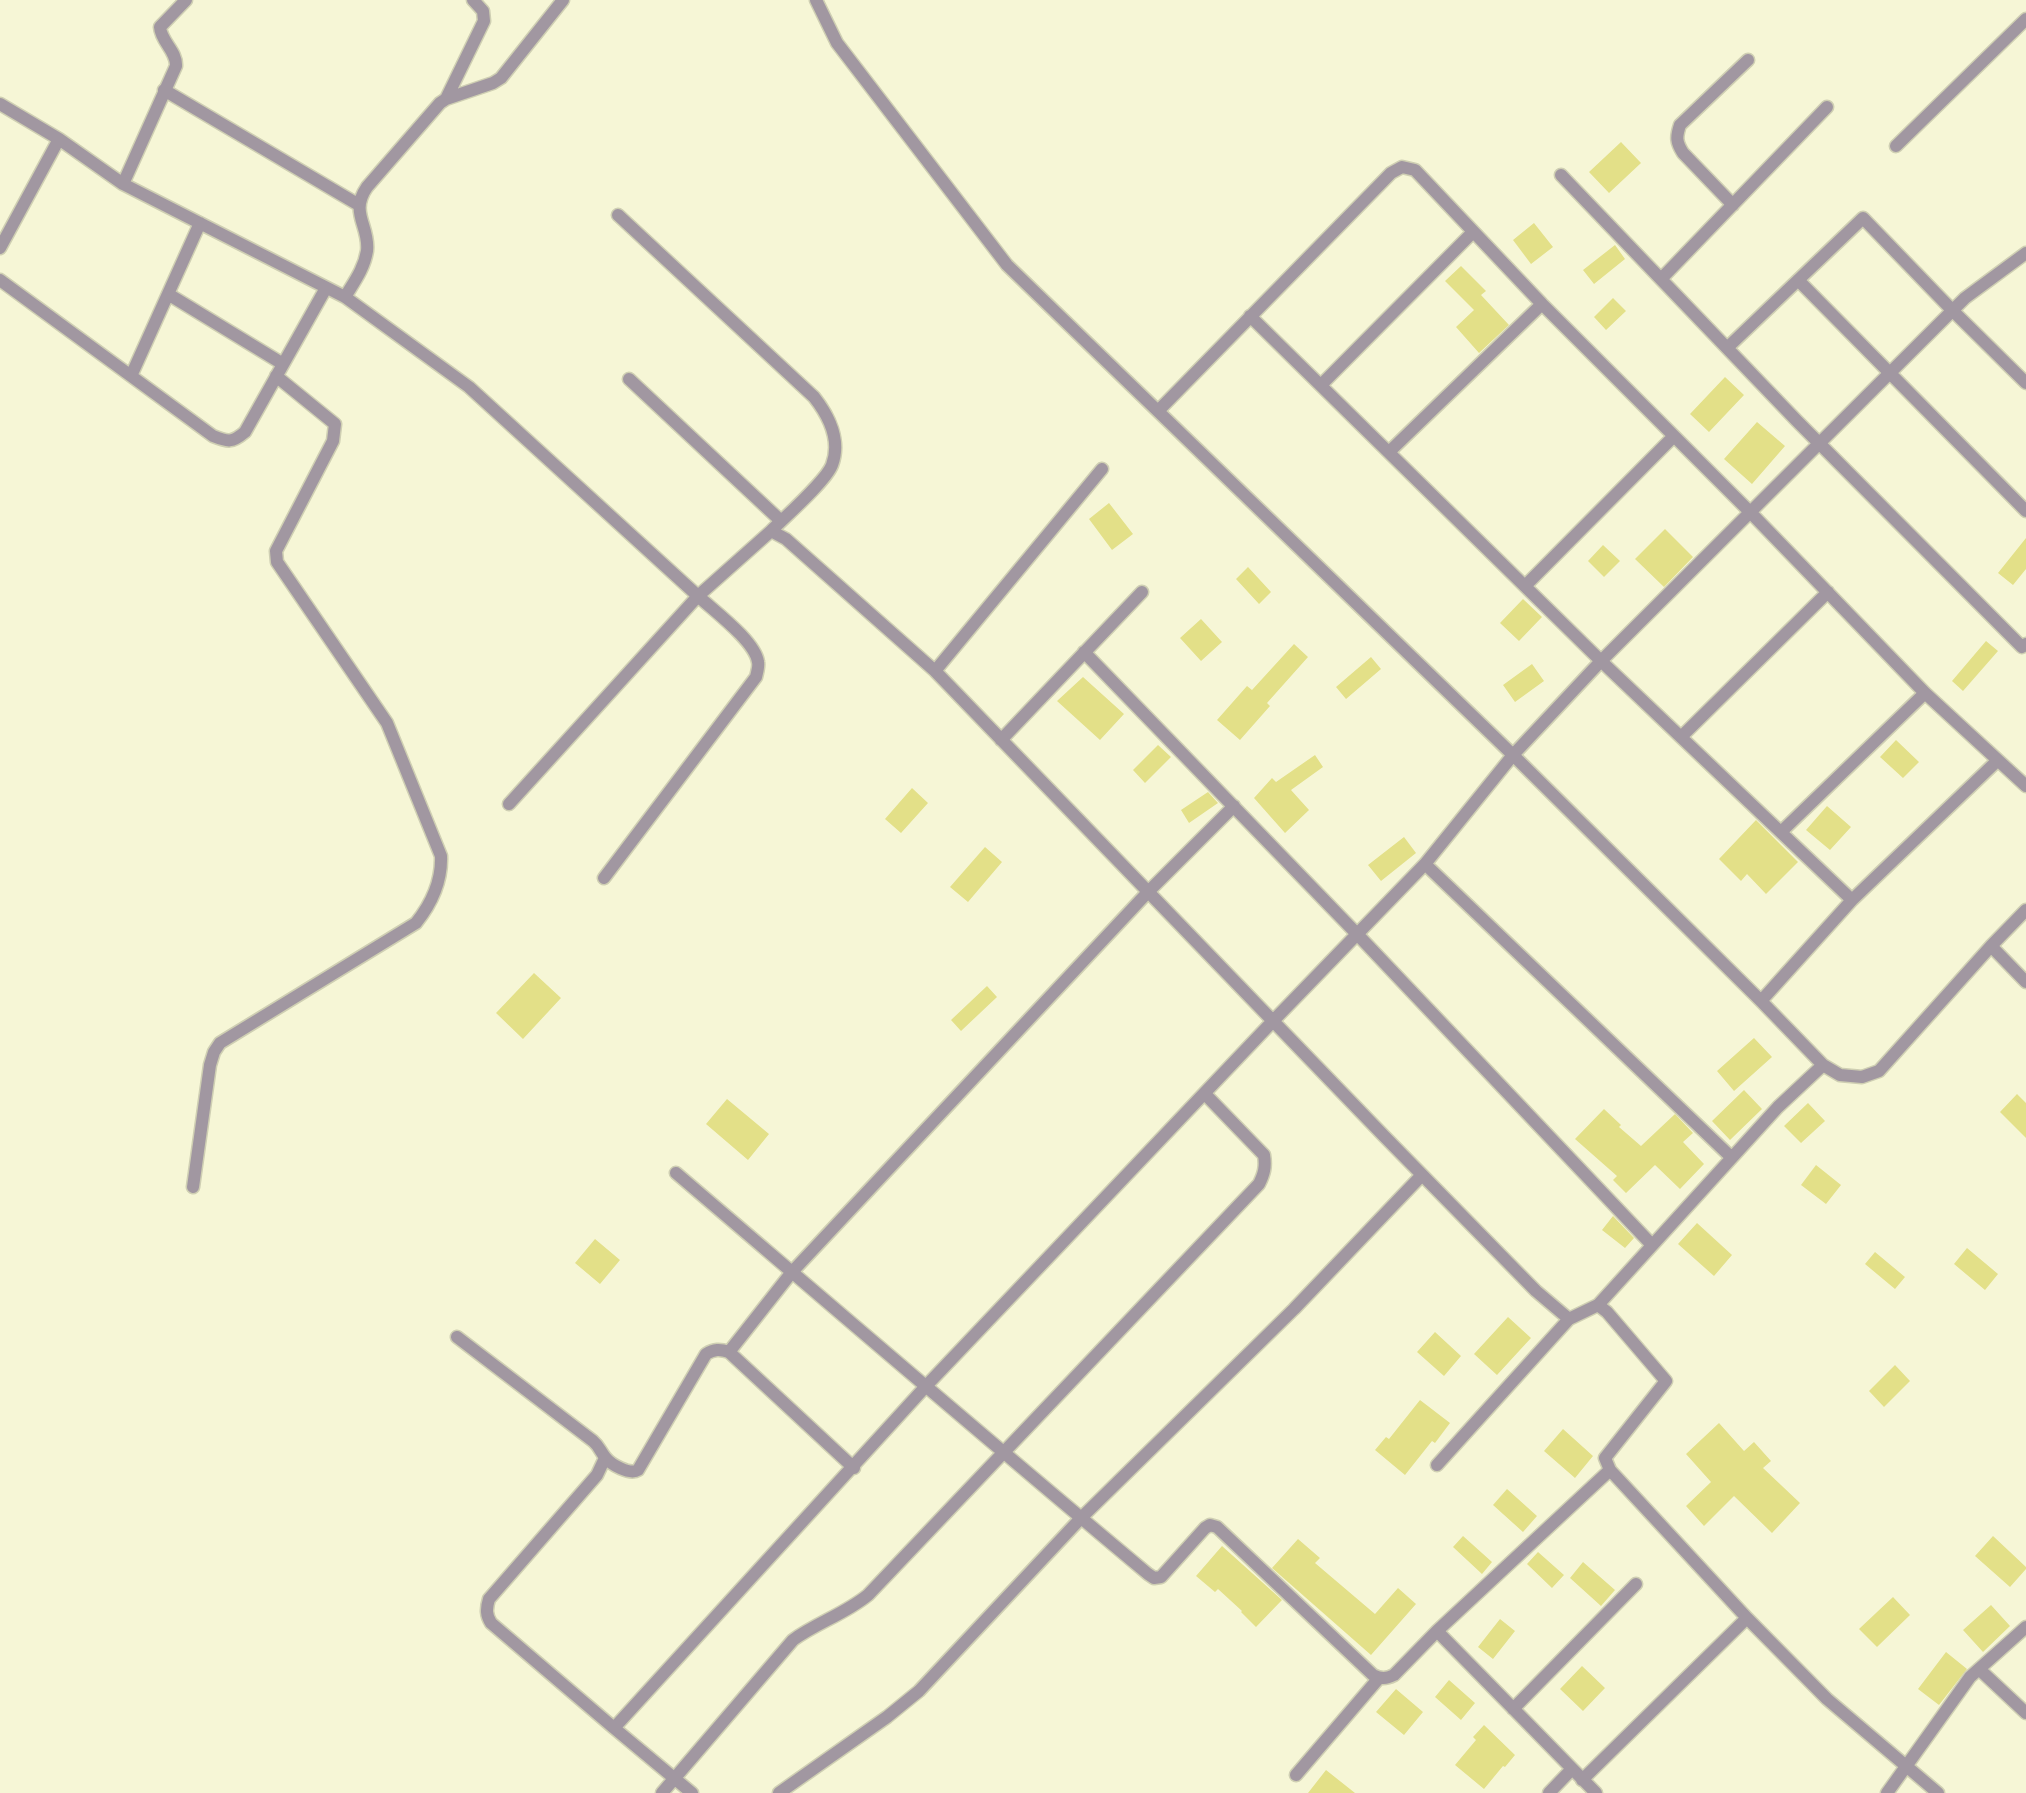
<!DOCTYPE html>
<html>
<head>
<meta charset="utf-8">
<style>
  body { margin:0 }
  canvas { display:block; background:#f6f6d6 }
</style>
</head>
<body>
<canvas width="2026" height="1793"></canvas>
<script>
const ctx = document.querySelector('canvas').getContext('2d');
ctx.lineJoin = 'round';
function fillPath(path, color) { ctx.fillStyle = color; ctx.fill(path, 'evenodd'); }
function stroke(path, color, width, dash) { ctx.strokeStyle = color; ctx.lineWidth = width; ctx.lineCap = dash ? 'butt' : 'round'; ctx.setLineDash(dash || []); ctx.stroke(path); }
fillPath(new Path2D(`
  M1621,142L1641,163L1609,193L1589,172Z
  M1534,223L1553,247L1531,264L1513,240Z
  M1615,245L1625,259L1594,284L1583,270Z
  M1461,266L1486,291L1481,295L1509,325L1479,353L1456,327L1474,310L1445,281Z
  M1613,298L1626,311L1606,330L1594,317Z
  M1725,377L1744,395L1709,432L1690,414Z
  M1757,422L1785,446L1752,484L1724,459Z
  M1109,503L1133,534L1112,550L1089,519Z
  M1665,529L1693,557L1664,587L1635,559Z
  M2026,538V569L2013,585L1998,573Z
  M1603,545L1620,561L1604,577L1588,561Z
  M1248,567L1271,592L1259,604L1236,579Z
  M1523,599L1542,617L1519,641L1500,623Z
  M1201,619L1222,642L1201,661L1180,638Z
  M1986,641L1998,651L1963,691L1952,681Z
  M1294,644L1308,657L1267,703L1270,706L1240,740L1217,720L1247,686L1252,690Z
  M1371,657L1381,669L1346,699L1336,687Z
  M1532,664L1544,681L1515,702L1503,685Z
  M1083,677L1124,714L1100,740L1057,701Z
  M1896,740L1919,762L1903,778L1880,757Z
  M1158,745L1171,757L1145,783L1133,770Z
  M1315,755L1323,767L1291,790L1309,810L1285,833L1254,798L1272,778L1276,782Z
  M912,788L928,803L901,833L885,819Z
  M1208,792L1218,803L1189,823L1181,810Z
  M1827,806L1851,827L1830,850L1806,830Z
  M1756,820L1798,862L1766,894L1747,874L1741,881L1719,859Z
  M1404,837L1416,853L1381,881L1368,865Z
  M985,847L1002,862L968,902L950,887Z
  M534,973L561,998L523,1039L496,1013Z
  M987,986L997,997L961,1031L951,1020Z
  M1754,1038L1772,1057L1734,1091L1717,1071Z
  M1744,1090L1762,1109L1730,1140L1712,1121Z
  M2017,1094L2026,1103V1138L2000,1112Z
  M727,1099L769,1134L748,1160L706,1124Z
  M1808,1103L1825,1121L1801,1143L1784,1126Z
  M1604,1109L1621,1125L1619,1127L1641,1146L1675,1114L1693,1133L1683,1142L1704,1164L1680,1189L1655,1165L1626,1193L1613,1180L1617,1176L1575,1139Z
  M1816,1165L1841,1185L1826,1204L1801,1185Z
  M1613,1216L1634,1238L1625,1248L1602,1230Z
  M1697,1223L1732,1255L1714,1276L1678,1244Z
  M595,1239L620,1260L600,1284L575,1263Z
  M1967,1248L1998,1274L1985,1290L1954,1264Z
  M1875,1252L1905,1277L1895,1289L1865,1264Z
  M1508,1317L1531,1338L1497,1375L1474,1354Z
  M1435,1332L1461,1356L1444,1376L1417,1352Z
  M1895,1365L1910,1381L1884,1407L1869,1391Z
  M1420,1400L1450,1423L1435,1443L1432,1441L1405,1475L1375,1450L1386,1437L1389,1439Z
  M1719,1423L1744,1451L1754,1442L1771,1461L1763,1468L1800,1503L1772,1533L1734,1496L1704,1526L1686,1506L1711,1482L1686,1454Z
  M1563,1429L1593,1456L1575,1478L1544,1451Z
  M1507,1489L1537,1516L1523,1532L1493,1505Z
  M1463,1536L1492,1562L1482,1574L1453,1547Z
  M1993,1536L2026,1567V1569L2010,1587L1975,1556Z
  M1298,1539L1320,1558L1315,1563L1375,1614L1398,1588L1416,1604L1371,1655L1272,1568Z
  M1222,1546L1282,1600L1256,1627L1241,1612L1242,1611L1218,1589L1215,1592L1196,1576Z
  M1538,1552L1564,1575L1552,1588L1527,1564Z
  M1583,1562L1615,1590L1601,1606L1570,1578Z
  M1893,1597L1910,1615L1877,1647L1859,1629Z
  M1991,1605L2010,1626L1983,1652L1963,1630Z
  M1500,1619L1515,1631L1493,1659L1478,1647Z
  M1946,1652L1967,1669L1939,1705L1918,1689Z
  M1582,1666L1605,1688L1583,1711L1560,1689Z
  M1449,1680L1475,1703L1461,1720L1435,1697Z
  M1396,1689L1423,1712L1404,1735L1376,1712Z
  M1484,1725L1515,1755L1505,1767L1503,1766L1484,1789L1455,1765L1476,1740L1473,1737Z
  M1326,1770L1355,1793H1308Z`), '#e3e088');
const minor = new Path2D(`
  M816,0L837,43L1007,265L1513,755L1761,1001L1823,1065L1840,1075L1862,1077L1879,1071L1991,946L2026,910
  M164,90L359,205
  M446,99L484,21L483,11L473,0
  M0,104L59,139L123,184L345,297L469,387L698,596L771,531L786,539L935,671L1384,1136L1536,1291L1569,1319L1598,1305L1607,1312L1666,1381L1605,1458L1610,1470L1747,1618L1827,1699L1938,1793
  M1896,146L2026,19
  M1561,175L1797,421L2022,647L2026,644
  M123,184L176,66C177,51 161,42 160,27L186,0
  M1733,205L1683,153C1676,142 1676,137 1680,125L1748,60
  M618,215L814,397C829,416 841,441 832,465C826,481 785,517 771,531
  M0,248L59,139
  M1661,279L1827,107
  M0,280L213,436C228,442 232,443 245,432L326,288
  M1798,280L2026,511
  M168,294L283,364
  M345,297C354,282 364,269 367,251C370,226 349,213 367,187L440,103L446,99L493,83L501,78L563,0
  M1250,316L1601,661L1852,900
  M1727,348L1863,218L1953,311L2026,383
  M131,376L200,223
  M629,379L781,521
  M1321,385L1473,232
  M1159,410L1391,173L1402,167L1415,170L1542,304L1751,513L1925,693L2026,786
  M1389,452L1542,304
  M1525,586L1674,436
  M1084,652L1357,934L1652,1245
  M935,671L1102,469
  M1681,737L1828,592
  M1001,740L1142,592
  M509,804L698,596C714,611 755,641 758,662C759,666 757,673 756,677L604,878
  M1781,832L1925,693
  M1425,864L1731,1157
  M1991,946L2026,982
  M1761,1001L1852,900L1997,761
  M676,1173C833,1307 990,1442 1148,1574L1154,1578L1161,1577L1205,1528L1210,1525L1217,1527L1373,1675C1381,1679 1386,1679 1394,1675L1437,1631L1610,1470
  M193,1187L210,1065L214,1052L220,1043L416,923C432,903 442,882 441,856L387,723L277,562L276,551L333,441L335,424L276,376
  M1598,1305L1778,1107L1823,1065
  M457,1337L593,1441C599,1446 600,1451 605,1457C611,1465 630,1475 638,1470L706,1354C714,1349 720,1349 729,1352L854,1468
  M729,1352L792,1272L1148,892L1234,806
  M605,1458L597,1475L489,1599C486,1609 486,1615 491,1623L614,1728
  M1437,1465L1569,1319
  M1437,1631L1596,1793
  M1979,1669L2026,1713
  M1513,1709L1636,1584
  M1296,1775L1379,1678
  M1582,1780L1747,1618
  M662,1793L793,1640C816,1623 845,1614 868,1595L1259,1184C1264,1174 1266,1167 1264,1155L1205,1094
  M692,1793L614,1728L927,1385L1273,1021L1425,864L1513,755L1601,661L1965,298L2026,253
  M779,1793L887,1717L919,1691L1081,1518L1294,1309L1422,1175
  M1549,1793L1572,1769
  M1887,1793L1970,1677L2026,1627`);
stroke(minor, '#cfcfb3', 15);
stroke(minor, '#a197a1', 12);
</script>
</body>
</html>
